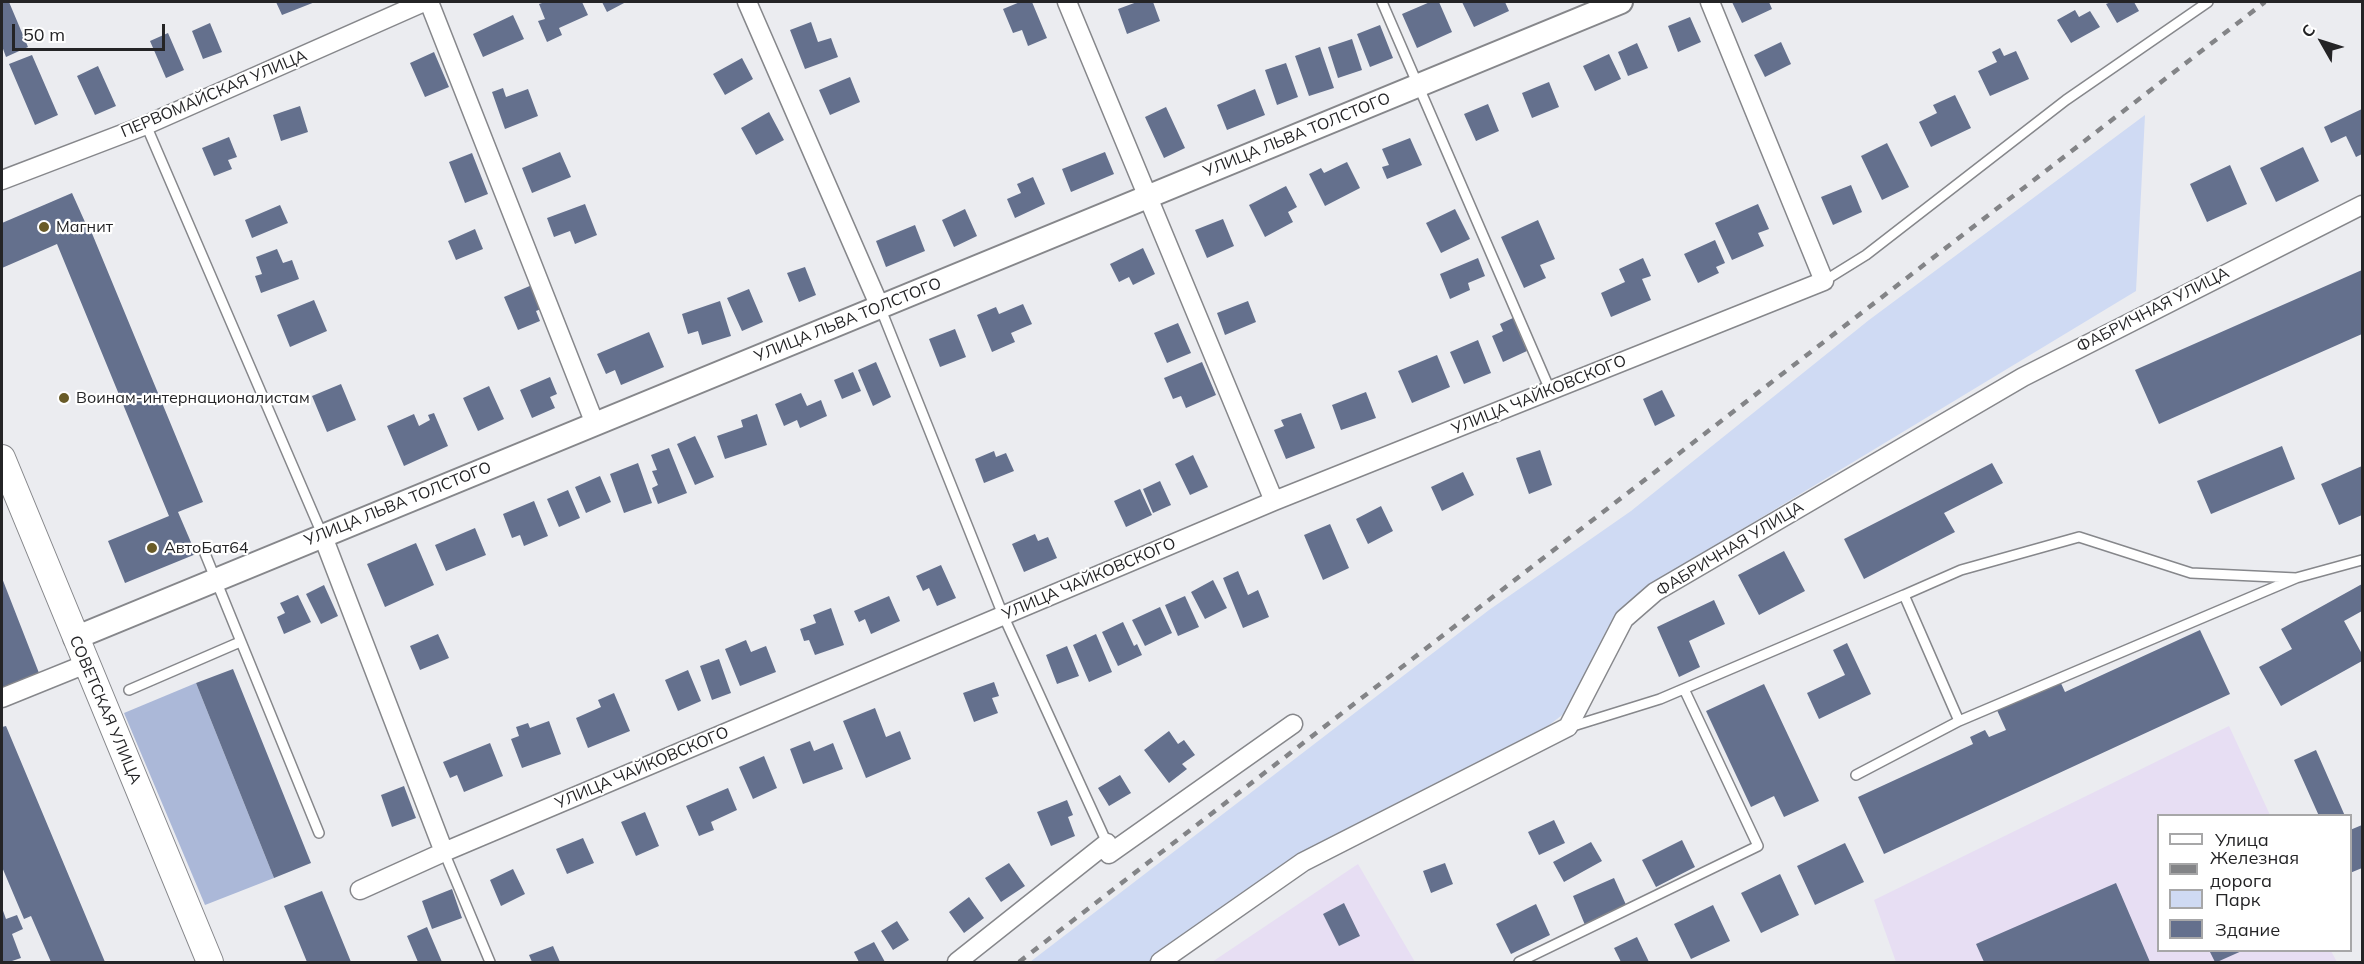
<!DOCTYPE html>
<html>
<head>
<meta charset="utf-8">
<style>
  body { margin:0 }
  #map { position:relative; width:2364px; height:964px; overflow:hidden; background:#ebecf0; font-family:Mulish,sans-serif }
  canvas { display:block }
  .frame { position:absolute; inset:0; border:3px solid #242426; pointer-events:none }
  .legend { position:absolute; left:2157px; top:814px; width:195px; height:138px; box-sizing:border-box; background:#fff; border:2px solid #a7a7a8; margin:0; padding:8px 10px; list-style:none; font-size:18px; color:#242426 }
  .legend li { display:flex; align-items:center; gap:12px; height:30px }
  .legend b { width:30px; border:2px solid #a7a7a8 }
  .north { position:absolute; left:2292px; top:12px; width:60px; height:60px; -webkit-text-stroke:4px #fff; paint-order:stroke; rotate:309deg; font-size:16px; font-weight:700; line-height:24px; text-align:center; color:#242426 }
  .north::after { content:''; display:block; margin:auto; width:21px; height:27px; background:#242426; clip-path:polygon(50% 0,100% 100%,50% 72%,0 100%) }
  .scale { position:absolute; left:12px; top:24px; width:153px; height:27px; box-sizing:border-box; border:3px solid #242426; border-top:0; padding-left:8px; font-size:18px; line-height:21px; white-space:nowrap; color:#242426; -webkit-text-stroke:4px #fff; paint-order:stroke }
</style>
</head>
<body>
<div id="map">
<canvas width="2364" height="964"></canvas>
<div class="frame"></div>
<ul class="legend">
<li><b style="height:8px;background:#fff"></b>Улица</li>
<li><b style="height:8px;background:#838487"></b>Железная дорога</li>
<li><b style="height:16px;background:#cfdaf3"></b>Парк</li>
<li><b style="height:16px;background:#64708d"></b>Здание</li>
</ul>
<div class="north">С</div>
<div class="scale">50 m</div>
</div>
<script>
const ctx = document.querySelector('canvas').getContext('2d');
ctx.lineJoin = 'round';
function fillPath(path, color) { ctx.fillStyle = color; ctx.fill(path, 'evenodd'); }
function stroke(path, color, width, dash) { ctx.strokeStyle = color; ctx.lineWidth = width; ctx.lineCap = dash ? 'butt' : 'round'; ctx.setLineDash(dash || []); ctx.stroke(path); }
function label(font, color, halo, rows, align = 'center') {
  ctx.font = font + ' Mulish,sans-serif'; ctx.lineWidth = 4.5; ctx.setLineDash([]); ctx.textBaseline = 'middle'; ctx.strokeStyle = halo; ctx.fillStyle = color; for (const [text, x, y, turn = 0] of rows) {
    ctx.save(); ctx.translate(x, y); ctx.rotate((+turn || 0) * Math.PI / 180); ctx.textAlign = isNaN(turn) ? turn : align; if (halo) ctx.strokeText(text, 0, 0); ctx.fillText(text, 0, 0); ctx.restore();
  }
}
fillPath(new Path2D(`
  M2229,726L2270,815L2158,816V950L2331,951L2337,962H1896L1874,900Z
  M1358,864L1415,962H1212Z`), '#e7def3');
fillPath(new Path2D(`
  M2145,115L2136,291L1663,577L1630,603L1608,627L1566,712L1548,726L1300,856L1149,962H1030L1489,610L1631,511L1869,320Z`), '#cfdaf3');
fillPath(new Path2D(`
  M196,683L274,878L205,905L124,713Z`), '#abb8d8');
fillPath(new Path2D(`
  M2,2H9L28,47L6,57L2,46Z
  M276,2H315L282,15Z
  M545,2H582L588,15L559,28L562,35L547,42L538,21L545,19L539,4Z
  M602,2H626L607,12Z
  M1020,2H1032L1047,38L1028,46L1022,30L1013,33L1003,9Z
  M1137,2H1153L1160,21L1127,34L1118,9Z
  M1430,2H1439L1452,32L1417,48L1402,14Z
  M1462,2H1505L1509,11L1474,27Z
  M1732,2H1769L1772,9L1742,23Z
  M2111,2H2134L2139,11L2117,23L2106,4Z
  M2075,10L2079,17L2090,11L2100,27L2071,43L2057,20Z
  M513,15L524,39L483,57L473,34Z
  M1690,17L1701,42L1678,52L1668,26Z
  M811,22L818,42L831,38L838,57L805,69L790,30Z
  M210,23L222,52L203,59L192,31Z
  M1380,25L1393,58L1370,67L1357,34Z
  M168,33L184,70L166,78L150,41Z
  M1352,39L1362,70L1338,78L1328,47Z
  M1781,42L1791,64L1765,77L1754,55Z
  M1637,43L1648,68L1628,76L1618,52Z
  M1320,47L1334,88L1309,96L1295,56Z
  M2000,48L2004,56L2016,51L2029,79L1990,96L1978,71L1997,62L1992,52Z
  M434,52L449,87L425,97L410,63Z
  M1609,54L1621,79L1595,91L1583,66Z
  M32,55L58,115L35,125L9,64Z
  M742,58L753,79L725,95L713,74Z
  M1286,63L1298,97L1277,105L1265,70Z
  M98,66L116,106L95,115L77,76Z
  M850,77L860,102L830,115L819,90Z
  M1549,82L1559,107L1532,118L1522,93Z
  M503,88L506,97L528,89L538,116L505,129L492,92Z
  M1255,89L1265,115L1227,130L1217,105Z
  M1955,95L1971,128L1931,147L1919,122L1937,113L1933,105Z
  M1488,104L1499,131L1476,141L1464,114Z
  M300,106L308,132L281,141L273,115Z
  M1166,107L1185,148L1164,158L1145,117Z
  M2362,109V154L2356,157L2346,136L2331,143L2324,127Z
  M769,112L784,140L756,155L741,128Z
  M229,137L237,157L228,160L232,169L214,176L202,148Z
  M1410,138L1422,165L1387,179L1382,167L1389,165L1382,149Z
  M1887,143L1909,187L1882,200L1861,156Z
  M2303,147L2319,181L2276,202L2260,168Z
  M560,152L571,177L532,193L522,168Z
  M1105,152L1114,174L1071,192L1062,169Z
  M472,153L488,194L465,203L449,162Z
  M1347,162L1360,188L1325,206L1309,174L1321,168L1324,173Z
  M2230,165L2247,204L2207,222L2190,184Z
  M1033,177L1045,204L1015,218L1007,199L1021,193L1017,184Z
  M1851,185L1862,212L1833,225L1821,197Z
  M1286,186L1297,207L1288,212L1293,222L1265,237L1249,205Z
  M72,193L89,231H91L203,502L178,512L196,554L125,583L108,541L169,516L57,244L2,268V223Z
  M585,204L597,235L575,244L570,231L554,237L547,218Z
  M1758,204L1769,229L1758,233L1764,246L1732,260L1715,223Z
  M280,205L288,223L252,238L245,220Z
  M965,209L977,236L954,247L942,220Z
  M1455,209L1470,239L1441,253L1426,223Z
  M1223,219L1234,246L1207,258L1195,230Z
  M1538,220L1555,259L1540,265L1546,278L1524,288L1501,237Z
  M915,225L925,251L886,267L876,241Z
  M475,229L483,249L456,260L448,241Z
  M1715,240L1725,263L1716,267L1719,273L1698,283L1684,254Z
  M1143,248L1155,274L1133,285L1129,277L1119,282L1110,264Z
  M277,249L283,263L292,260L299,279L261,293L255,276L262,274L256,257Z
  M1478,258L1485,276L1468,283L1470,290L1450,299L1440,274Z
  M1643,258L1651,276L1642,279L1651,300L1611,317L1601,293L1625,282L1619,269Z
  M805,267L816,295L799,302L787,273Z
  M2362,270V334L2159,424L2135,370Z
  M532,285L541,309L536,311L540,321L518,330L504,297Z
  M749,289L763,322L742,331L727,298Z
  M314,300L327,331L290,347L277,315Z
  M720,301L731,336L702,345L698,331L688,334L682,314Z
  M1248,301L1256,322L1225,335L1217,313Z
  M1023,304L1032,324L1011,333L1015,342L992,352L977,315L996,307L999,314Z
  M1513,318L1527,351L1503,362L1492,336L1503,331L1500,324Z
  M1178,323L1191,353L1167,363L1154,333Z
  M955,329L966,357L940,367L929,339Z
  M649,332L664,367L621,385L615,370L606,374L597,354Z
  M1478,340L1491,373L1464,384L1450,352Z
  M1437,355L1450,387L1412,403L1398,371Z
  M876,362L891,397L873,406L858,370Z
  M1202,362L1216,395L1186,408L1181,396L1173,399L1164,378Z
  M853,372L861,391L842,399L834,380Z
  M550,377L557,394L550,397L555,408L532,418L520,390Z
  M341,384L356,420L327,432L312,396Z
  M489,386L504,419L478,431L463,398Z
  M1662,390L1675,416L1655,426L1643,399Z
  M1366,392L1376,418L1341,430L1332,405Z
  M801,393L807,406L821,400L827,416L800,428L797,420L784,426L775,404Z
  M434,413L448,446L404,466L387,426L414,414L419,426L430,420L428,415Z
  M1301,413L1315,448L1286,459L1274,430L1284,426L1281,420Z
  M757,414L767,445L725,459L717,436L743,427L741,420Z
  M695,436L714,477L695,485L677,444Z
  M2282,446L2295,479L2211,514L2197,481Z
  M669,448L687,493L658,504L652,488L658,485L652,471L657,470L651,455Z
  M1540,450L1552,485L1529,494L1516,458Z
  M994,451L996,457L1006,453L1014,471L984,483L975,459Z
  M1193,455L1208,487L1190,495L1175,464Z
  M638,463L652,503L624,513L610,474Z
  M1992,463L2003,483L1944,513L1955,532L1864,579L1844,539Z
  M2362,466V515L2339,525L2321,484Z
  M1463,472L1474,495L1442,511L1431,487Z
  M600,476L611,502L586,513L575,487Z
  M1160,481L1171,505L1153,513L1143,489Z
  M1140,489L1152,515L1126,527L1114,501Z
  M568,490L580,518L559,527L547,499Z
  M534,501L548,536L524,546L520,535L512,538L503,514Z
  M1381,506L1393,531L1368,544L1356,519Z
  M1330,524L1349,568L1323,580L1304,535Z
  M475,528L486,555L446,571L435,545Z
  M1035,534L1038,541L1048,537L1057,558L1024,572L1012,544Z
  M416,543L434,585L385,607L367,564Z
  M1784,551L1805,591L1759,615L1738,575Z
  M941,565L956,598L937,606L929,588L923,591L916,576Z
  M1238,571L1248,595L1258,590L1269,617L1243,628L1223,578Z
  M2,578L39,673L2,688Z
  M1213,580L1227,608L1205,619L1191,592Z
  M2362,584V611L2344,621L2362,654V661L2281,706L2259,667L2292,649L2281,629Z
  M324,585L338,616L321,624L306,594Z
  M298,595L311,622L284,634L277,617L285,613L280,603Z
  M889,596L900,621L871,634L865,619L859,622L854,611Z
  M1185,596L1199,627L1178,636L1165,605Z
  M1714,600L1725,624L1689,641L1700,667L1679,677L1657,627Z
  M1160,607L1172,633L1145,646L1132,620Z
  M831,608L844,645L815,655L809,640L804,641L800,629L816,623L813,615Z
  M1123,622L1134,646L1137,644L1142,655L1118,666L1102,632Z
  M2200,630L2230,694L1884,854L1858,797L1973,744L1970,737L1985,730L1989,737L2006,730L1996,708L2059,679L2065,692Z
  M438,634L449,658L420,670L410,646Z
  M1096,634L1112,672L1089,682L1073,645Z
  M746,640L751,652L766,646L776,672L740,686L725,649Z
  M1847,643L1871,694L1819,719L1807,693L1845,675L1833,650Z
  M1067,646L1079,676L1057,684L1046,655Z
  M719,659L731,693L712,700L700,666Z
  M233,669L311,863L274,878L196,683Z
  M688,670L701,701L678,711L665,680Z
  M994,682L999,696L992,698L998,713L974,722L963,693Z
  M1764,684L1819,801L1784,817L1774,796L1751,807L1706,711Z
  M614,693L630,731L588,748L576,718L601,707L598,700Z
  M875,708L886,737L900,731L911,759L866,778L843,721Z
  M549,721L561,754L522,768L511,739L519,736L516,727L528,723L530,728Z
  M6,726L105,962H51L31,916L24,919L2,867V727Z
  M1169,731L1178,744L1184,740L1195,755L1182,764L1187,769L1169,783L1144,750Z
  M810,741L814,751L833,743L843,769L803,784L790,749Z
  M490,743L503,776L464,792L457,775L450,778L443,762Z
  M2316,750L2345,816H2319L2294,760Z
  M764,756L777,788L753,799L739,767Z
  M1120,775L1131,793L1109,806L1098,788Z
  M404,786L416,818L392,827L381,795Z
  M728,788L737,810L711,822L714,830L699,836L686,806Z
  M1067,800L1073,815L1068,817L1075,836L1051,846L1037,812Z
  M645,812L659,846L636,856L621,822Z
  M1554,820L1565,843L1539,855L1528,832Z
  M2362,825V868L2350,873V830Z
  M583,838L594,863L567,874L556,849Z
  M1682,840L1695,867L1656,887L1642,860Z
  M1591,842L1602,861L1564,882L1553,862Z
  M1845,843L1864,882L1815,905L1797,866Z
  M1009,863L1025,886L1001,902L985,878Z
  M1445,863L1453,884L1431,893L1423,871Z
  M513,869L525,894L501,906L490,880Z
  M1780,874L1799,915L1761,933L1741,893Z
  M1614,878L1627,907L1585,925L1573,896Z
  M2116,883L2150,962H1984L1976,944Z
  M452,889L462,918L432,929L422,901Z
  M322,891L351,962H307L284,906Z
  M969,897L984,918L964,933L949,912Z
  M1344,903L1360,936L1339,946L1323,914Z
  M1536,904L1550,935L1511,954L1496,924Z
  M1713,905L1730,941L1691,959L1674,924Z
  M2,908L6,919L17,915L23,929L12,934L21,958L9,962H2Z
  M897,921L909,940L893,950L881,931Z
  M427,927L442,962H418L407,936Z
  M1637,937L1649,962H1621L1614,948Z
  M874,942L885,962H859L854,952Z
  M553,946L560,962H532L529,955Z
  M2209,950H2244L2217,962H2215Z`), '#64708d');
const service = new Path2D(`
  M1382,2L1550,390
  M146,125L322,534
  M1824,281L1866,255L2066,100L2208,2
  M880,307L1003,615L1107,843
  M204,551L319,833
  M1904,595L1961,570L2079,537L2191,573L2296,578L2362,560
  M129,690L240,642
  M1570,727L1660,699L1904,595L1959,721
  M1856,775L1959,721L2296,578
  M444,852L490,962
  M1519,962L1758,846L1684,689`);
const minor = new Path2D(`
  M429,2L595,424
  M747,2L880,307
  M1067,2L1274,501
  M2,180L146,125L424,2
  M322,534L444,852
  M2,698L86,664
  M360,890L444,852L1274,501L1824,281L1710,2
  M957,962L1107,843L1109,854L1293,724
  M1160,962L1303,862L1568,727L1624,619L1655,592L2023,377L2362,205`);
const tertiary = new Path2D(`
  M75,638L1621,2`);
const secondary = new Path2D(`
  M2,458L210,962`);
stroke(service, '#86878b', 12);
stroke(minor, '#86878b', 21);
stroke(tertiary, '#86878b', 26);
stroke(secondary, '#86878b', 28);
stroke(service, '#fff', 9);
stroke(minor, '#fff', 18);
stroke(tertiary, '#fff', 22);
stroke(secondary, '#fff', 26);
stroke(new Path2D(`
  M1019,962L2265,2`), '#838487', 4.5, [8, 8]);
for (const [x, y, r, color] of [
  [44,227,6,"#695b28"],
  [64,398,6,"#695b28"],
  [152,548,6,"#695b28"]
]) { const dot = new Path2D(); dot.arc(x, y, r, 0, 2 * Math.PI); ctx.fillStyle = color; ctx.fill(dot); stroke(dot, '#fff', 2); }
label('16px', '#242426', '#fff', [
  ["ПЕРВОМАЙСКАЯ УЛИЦА",214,94,-23],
  ["УЛИЦА ЛЬВА ТОЛСТОГО",1297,135,-22],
  ["ФАБРИЧНАЯ УЛИЦА",2153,310,-27],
  ["УЛИЦА ЛЬВА ТОЛСТОГО",848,320,-22],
  ["УЛИЦА ЧАЙКОВСКОГО",1539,395,-22],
  ["УЛИЦА ЛЬВА ТОЛСТОГО",398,504,-22],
  ["ФАБРИЧНАЯ УЛИЦА",1730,549,-31],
  ["УЛИЦА ЧАЙКОВСКОГО",1089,579,-23],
  ["СОВЕТСКАЯ УЛИЦА",105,710,67],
  ["УЛИЦА ЧАЙКОВСКОГО",642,768,-23]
]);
label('16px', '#242426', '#fff', [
  ["Магнит",56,227],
  ["Воинам-интернационалистам",76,398],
  ["АвтоБат64",164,548]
], 'left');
</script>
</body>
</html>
